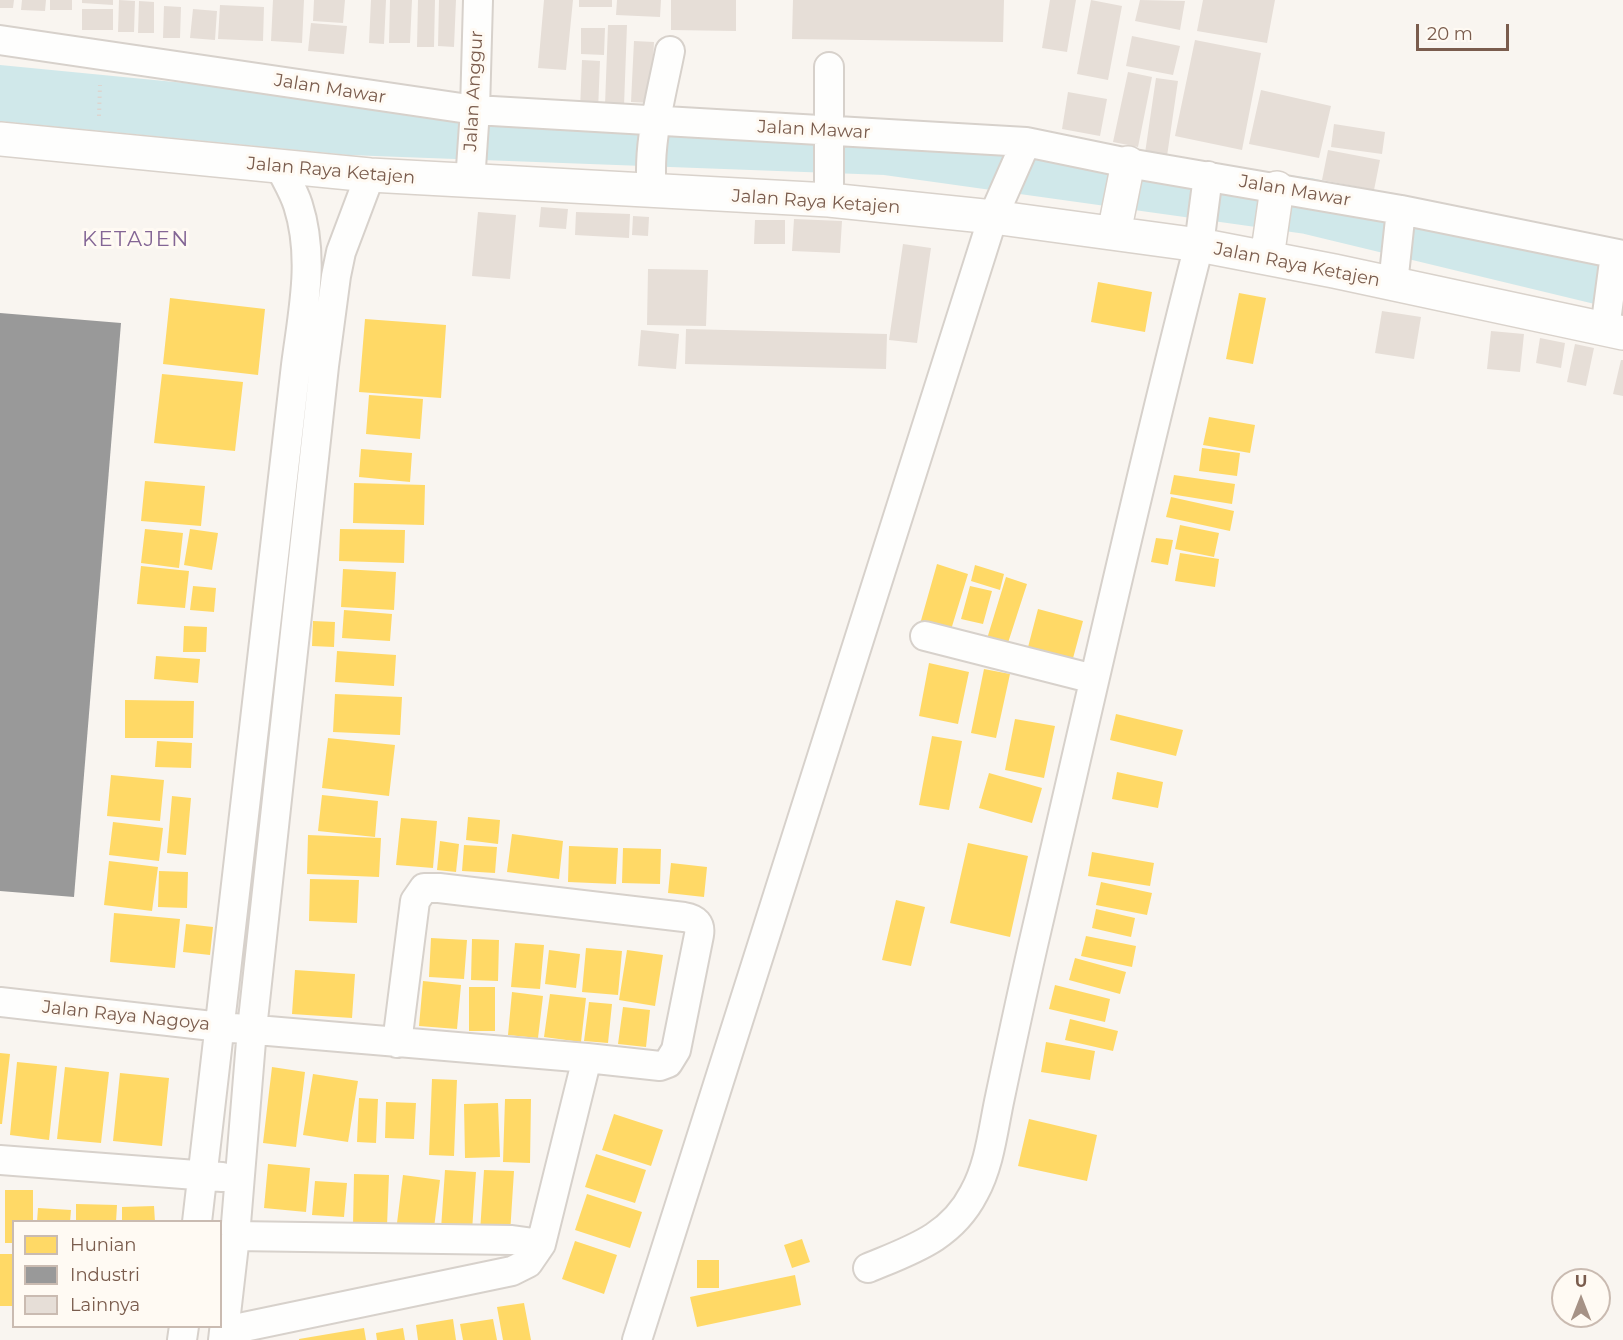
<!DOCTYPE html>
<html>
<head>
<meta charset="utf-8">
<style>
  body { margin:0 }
  #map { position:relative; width:1623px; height:1340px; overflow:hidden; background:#f9f5f0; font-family:Montserrat,sans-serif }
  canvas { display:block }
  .legend { position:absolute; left:12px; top:1220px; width:210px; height:108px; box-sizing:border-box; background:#fffaf3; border:2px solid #cabbb1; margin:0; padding:8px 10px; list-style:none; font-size:18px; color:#7a5c4d }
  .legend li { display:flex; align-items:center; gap:12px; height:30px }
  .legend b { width:30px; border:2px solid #cabbb1 }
  .north { position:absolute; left:1551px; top:1268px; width:60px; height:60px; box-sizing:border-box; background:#fffaf3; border:2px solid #cabbb1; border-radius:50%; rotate:0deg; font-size:16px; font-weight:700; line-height:24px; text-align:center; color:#7a5c4d }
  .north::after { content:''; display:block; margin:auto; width:21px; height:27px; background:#a69286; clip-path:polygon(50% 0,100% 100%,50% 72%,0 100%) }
  .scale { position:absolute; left:1416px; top:24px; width:93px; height:27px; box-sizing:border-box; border:3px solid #7a5c4d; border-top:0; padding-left:8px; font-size:18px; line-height:21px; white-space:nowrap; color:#7a5c4d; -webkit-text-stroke:4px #fffaf3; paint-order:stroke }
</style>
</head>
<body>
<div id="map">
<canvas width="1623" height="1340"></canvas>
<ul class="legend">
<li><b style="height:16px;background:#ffd966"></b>Hunian</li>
<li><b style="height:16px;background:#999"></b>Industri</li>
<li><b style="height:16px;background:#e6ded7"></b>Lainnya</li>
</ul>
<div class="north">U</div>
<div class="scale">20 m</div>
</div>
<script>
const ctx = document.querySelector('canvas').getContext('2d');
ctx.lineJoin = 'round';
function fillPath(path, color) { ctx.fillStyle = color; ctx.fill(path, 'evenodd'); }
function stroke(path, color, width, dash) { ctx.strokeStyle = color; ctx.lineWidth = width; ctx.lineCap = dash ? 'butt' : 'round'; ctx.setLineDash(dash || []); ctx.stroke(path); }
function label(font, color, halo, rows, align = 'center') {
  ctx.font = font + ' Montserrat,sans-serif'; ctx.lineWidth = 6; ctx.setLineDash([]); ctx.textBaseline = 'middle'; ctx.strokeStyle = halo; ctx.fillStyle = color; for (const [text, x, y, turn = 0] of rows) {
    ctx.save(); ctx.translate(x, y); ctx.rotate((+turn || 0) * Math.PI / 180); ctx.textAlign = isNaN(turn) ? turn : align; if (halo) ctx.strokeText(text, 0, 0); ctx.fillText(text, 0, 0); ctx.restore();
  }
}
fillPath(new Path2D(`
  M1098,282L1152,292L1145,332L1091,322Z
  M1239,293L1266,298L1253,364L1226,359Z
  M170,298L265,309L258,375L163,364Z
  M365,319L446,325L441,398L359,392Z
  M162,374L243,382L235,451L154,443Z
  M369,395L423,399L420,439L366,434Z
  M1209,417L1255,425L1250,453L1203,445Z
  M1202,448L1240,453L1237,476L1199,471Z
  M361,449L412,453L410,482L359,477Z
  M1174,475L1235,484L1232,504L1170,494Z
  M145,481L205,486L201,526L141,521Z
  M354,483L425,485L424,525L353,523Z
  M1171,497L1234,511L1230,531L1166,517Z
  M1180,525L1219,533L1214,557L1175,549Z
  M145,529L183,533L179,568L141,563Z
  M190,529L218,533L212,570L184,565Z
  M340,529L405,530L404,563L339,561Z
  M1156,538L1173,540L1168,565L1151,562Z
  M1180,553L1219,559L1215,587L1175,581Z
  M937,564L968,574L950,633L920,624Z
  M975,565L1004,574L1000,590L971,581Z
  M141,566L189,571L185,608L137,604Z
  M343,569L396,572L394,610L341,607Z
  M1006,577L1027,584L1006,649L986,642Z
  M193,586L216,588L214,612L190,610Z
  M970,586L992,591L983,624L961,619Z
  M1038,609L1083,621L1072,662L1027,651Z
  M344,610L392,614L390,641L342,638Z
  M313,621L335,622L334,647L312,646Z
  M184,626L207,627L206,652H183Z
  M337,651L396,655L394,686L335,682Z
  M156,656L200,659L198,683L154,679Z
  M929,663L969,672L958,724L919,716Z
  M984,669L1010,674L996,738L971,733Z
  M335,694L402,697L400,735L333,732Z
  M125,700L194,701L193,738H125Z
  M1116,714L1183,730L1176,756L1110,740Z
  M1015,719L1055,726L1044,778L1005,770Z
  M932,736L962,741L949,810L919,805Z
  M328,738L395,745L389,796L322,788Z
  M157,741L192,743L191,768L155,767Z
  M1117,772L1163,782L1158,808L1112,799Z
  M989,773L1042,788L1032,823L979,808Z
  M111,775L164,780L160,821L107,816Z
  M322,795L378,801L375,837L318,831Z
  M172,796L191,798L186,855L167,853Z
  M468,817L500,820L498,844L466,840Z
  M401,818L437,821L433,868L396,865Z
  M113,822L163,828L159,861L109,855Z
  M512,834L563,841L559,879L507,872Z
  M308,835L381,838L379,877L307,874Z
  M440,841L459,844L456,872L437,870Z
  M968,843L1028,856L1010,937L950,923Z
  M464,845L497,847L495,873L462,871Z
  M569,846L618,848L616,884L568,882Z
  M623,848L661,849L660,884L622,883Z
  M1092,852L1154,863L1150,886L1088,876Z
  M109,861L158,867L152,911L104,905Z
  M671,863L707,867L704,897L668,893Z
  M159,871L188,872L187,908L158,907Z
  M310,879L359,880L357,923L309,921Z
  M1101,882L1152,893L1147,915L1096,905Z
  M896,900L925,907L911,966L882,960Z
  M1096,909L1135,918L1131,937L1092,928Z
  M114,913L180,919L175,968L110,962Z
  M186,924L213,927L210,955L183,952Z
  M1086,936L1136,946L1132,967L1081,956Z
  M431,938L467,940L464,979L429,977Z
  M472,939L499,940L498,981L471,980Z
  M515,943L544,945L540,989L511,987Z
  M586,948L622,951L618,995L582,992Z
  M549,950L580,954L576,988L545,984Z
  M627,950L663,955L655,1006L619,1000Z
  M1075,958L1126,972L1120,994L1069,980Z
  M295,970L355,974L352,1018L292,1014Z
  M423,981L461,985L457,1029L419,1026Z
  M1055,985L1110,999L1105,1022L1049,1009Z
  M469,987H495V1031H469Z
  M512,992L543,996L538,1038L508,1035Z
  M550,994L586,998L581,1042L544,1037Z
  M589,1002L612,1004L608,1043L584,1041Z
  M623,1007L650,1010L646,1047L618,1044Z
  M1070,1019L1118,1031L1113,1051L1065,1040Z
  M1046,1042L1095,1051L1090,1080L1041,1072Z
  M0,1053L10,1054L2,1124H0Z
  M17,1062L57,1066L49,1140L10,1135Z
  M65,1067L109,1072L101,1143L57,1139Z
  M272,1067L305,1072L296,1147L263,1143Z
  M120,1073L169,1078L162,1146L113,1141Z
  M313,1074L358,1081L348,1142L303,1135Z
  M432,1079L457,1080L454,1156L429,1155Z
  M359,1098L378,1099L376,1143L357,1142Z
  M505,1099H531L530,1163L503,1162Z
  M386,1102L416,1103L414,1139L385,1138Z
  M498,1103L500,1157L465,1158L464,1104Z
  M614,1114L663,1130L651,1166L602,1150Z
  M1029,1119L1097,1135L1087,1181L1018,1166Z
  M596,1154L646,1170L635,1203L585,1187Z
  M268,1164L310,1168L306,1212L264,1208Z
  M445,1170L476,1172L472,1231L441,1229Z
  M484,1170L514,1171L510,1234L480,1232Z
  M354,1174L389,1175L387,1226L353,1225Z
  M403,1175L440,1180L434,1228L397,1223Z
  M315,1181L347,1183L344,1217L312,1215Z
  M5,1190H33V1222H14V1243H5Z
  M587,1194L642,1212L630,1248L575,1230Z
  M76,1204L117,1205L116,1222H76Z
  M154,1206L155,1222H122V1207Z
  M38,1208L71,1210L70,1222H37Z
  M802,1239L810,1262L792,1268L784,1245Z
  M575,1241L617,1255L604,1294L562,1279Z
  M0,1254H14V1306H0Z
  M697,1260H719V1288H697Z
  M795,1275L801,1305L697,1327L690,1297Z
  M524,1303L531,1340H503L497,1307Z
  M453,1319L456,1340H418L416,1325Z
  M493,1319L497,1340H463L460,1324Z
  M364,1328L366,1340H299V1339Z
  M403,1328L405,1340H377L376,1333Z`), '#ffd966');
fillPath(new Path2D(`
  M0,313L121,323L74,897L0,891Z`), '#999');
stroke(new Path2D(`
  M0,93L349,127L886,147L1308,206L1623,282`), '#d0e8ea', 56);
fillPath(new Path2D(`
  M0,0H14L13,8H0Z
  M22,0H46L45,11L21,10Z
  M50,0H72V10H50Z
  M82,0H113V5L82,3Z
  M119,0L135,1L134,32H118Z
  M273,0H304L302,43L271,41Z
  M314,0H345L343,23L313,21Z
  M371,0H386L384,44L369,43Z
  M390,0H412L410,43H389Z
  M418,0H435L434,47H417Z
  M439,0H456L454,47L438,46Z
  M544,0H573L566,70L538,68Z
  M579,0H612V7H579Z
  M617,0H661L660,17L616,15Z
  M671,0H736V31L671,30Z
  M793,0H1004L1003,42L792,39Z
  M1050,0H1076L1067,52L1042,48Z
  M1091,0L1122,6L1108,80L1077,74Z
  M1140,0L1185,1L1180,30L1135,21Z
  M1203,0H1275L1267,43L1197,31Z
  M139,1L154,2V33H138Z
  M220,5L264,7L263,41L218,39Z
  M164,6L181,7L180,38H163Z
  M82,9H113V30H82Z
  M193,9L217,11L215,40L190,38Z
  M311,23L347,26L344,54L308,51Z
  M608,25H627L624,106L605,105Z
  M581,28H605L604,55L581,54Z
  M1132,36L1180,46L1173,75L1126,66Z
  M1195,40L1261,53L1242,150L1175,136Z
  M634,41L654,42L651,103L631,102Z
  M582,60L600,61L598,111L580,110Z
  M1128,72L1152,77L1138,147L1113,142Z
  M1156,78L1178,81L1167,156L1145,153Z
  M1261,90L1331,106L1319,158L1249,144Z
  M1068,92L1107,99L1100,136L1062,129Z
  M1334,124L1385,132L1382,154L1331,147Z
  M1328,150L1380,160L1374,190L1322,180Z
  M541,207L568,209L566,229L539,227Z
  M478,212L516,215L510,279L472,276Z
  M576,212L630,214L629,238L575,235Z
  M633,216L649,217L648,236L632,235Z
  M794,219L842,221L840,253L792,251Z
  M755,220H785V244H754Z
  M903,244L931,248L917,343L889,340Z
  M648,269L708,270L706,326L647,325Z
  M1382,311L1421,317L1414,359L1375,353Z
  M686,329L887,334L886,369L685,364Z
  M641,330L679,334L676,369L638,366Z
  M1491,331L1524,334L1520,372L1487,369Z
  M1540,338L1565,343L1561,368L1536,363Z
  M1575,344L1594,348L1586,386L1567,382Z
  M1621,360H1623V396L1613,394Z`), '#e6ded7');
const street = new Path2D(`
  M0,40L475,110L1026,142L1128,163L1401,210L1623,255
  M829,67V200
  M470,182L475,110L478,0
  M652,191C647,145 661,97 670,51
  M1393,284L1401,210
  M1605,329L1615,254
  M925,636L1094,679
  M0,1002L221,1027L587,1058L660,1066L668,1063L676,1050L699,935C701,924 696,919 684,917L439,888H424L415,901L397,1043
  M0,1160L222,1177
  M197,1222L296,365C303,311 315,258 298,205C294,192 286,179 280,167
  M235,1236L512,1240L541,1244
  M868,1268C911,1250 951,1238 974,1193C990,1164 993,1129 1000,1097C1012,1040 1024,984 1037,928C1090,700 1141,472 1199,245L1208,176
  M225,1331L512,1271L528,1263L541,1244L587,1058
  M182,1340L184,1326
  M223,1340L235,1236L252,1029L324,366L336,276L341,252L370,175
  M637,1340L993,217L1026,142`);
const secondary = new Path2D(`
  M0,139L370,175L829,200L993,217L1199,245L1334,271L1623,333
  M1114,233L1128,163
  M1267,258L1277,188`);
stroke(street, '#d7d1cb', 32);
stroke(secondary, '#d9d2cb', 36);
stroke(new Path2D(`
  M99,116L100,85`), '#dcd5d0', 4, [1.5, 4.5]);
stroke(street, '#fefefd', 28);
stroke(secondary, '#fefefd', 33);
label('18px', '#7a5c4d', '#fffaf3', [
  ["Jalan Mawar",330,89,9],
  ["Jalan Anggur",474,91,-87],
  ["Jalan Mawar",814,130,3],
  ["Jalan Raya Ketajen",331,171,5],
  ["Jalan Mawar",1295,191,10],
  ["Jalan Raya Ketajen",816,202,4],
  ["Jalan Raya Ketajen",1297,265,11],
  ["Jalan Raya Nagoya",126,1016,6]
]);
ctx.letterSpacing = '1.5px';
label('21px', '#846695', '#fffaf3', [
  ["KETAJEN",136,240]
]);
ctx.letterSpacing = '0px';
</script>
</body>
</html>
